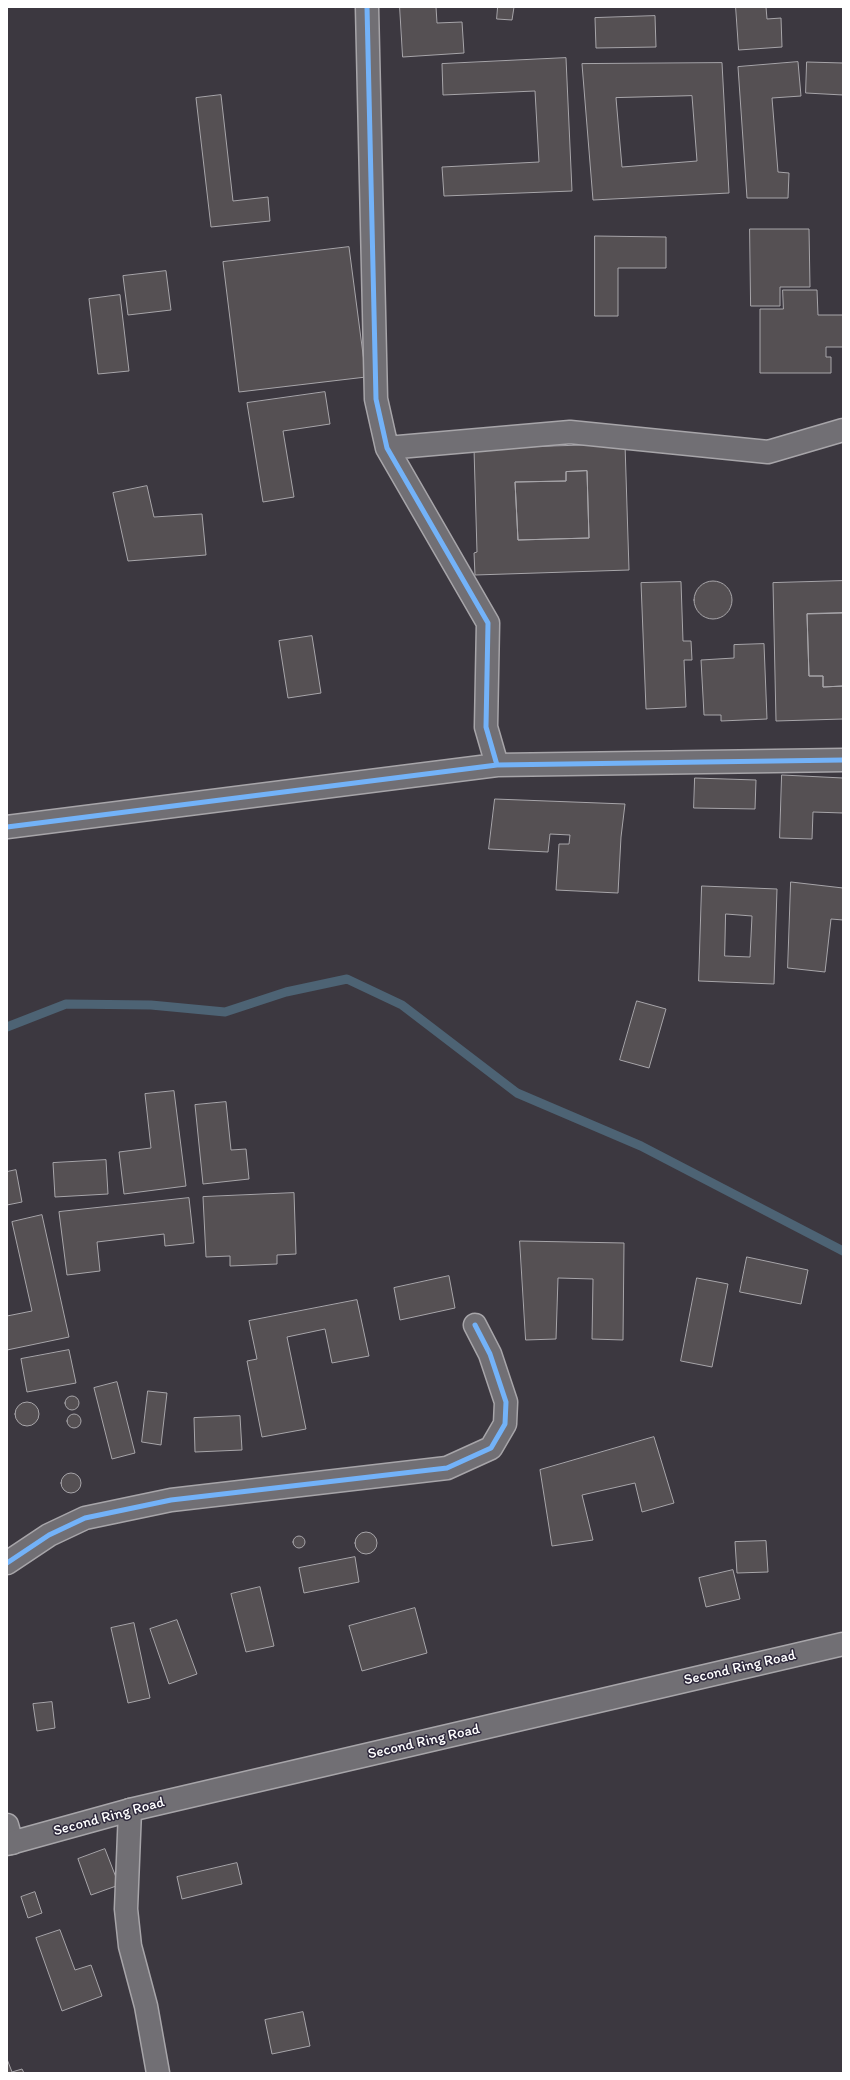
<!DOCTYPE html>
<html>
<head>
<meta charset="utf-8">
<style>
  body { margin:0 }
  #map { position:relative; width:850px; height:2080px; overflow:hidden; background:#3c3840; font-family:Itim,sans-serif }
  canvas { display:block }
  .frame { position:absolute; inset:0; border:8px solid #fff; pointer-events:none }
</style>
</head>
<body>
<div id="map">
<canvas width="850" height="2080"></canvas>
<div class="frame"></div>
</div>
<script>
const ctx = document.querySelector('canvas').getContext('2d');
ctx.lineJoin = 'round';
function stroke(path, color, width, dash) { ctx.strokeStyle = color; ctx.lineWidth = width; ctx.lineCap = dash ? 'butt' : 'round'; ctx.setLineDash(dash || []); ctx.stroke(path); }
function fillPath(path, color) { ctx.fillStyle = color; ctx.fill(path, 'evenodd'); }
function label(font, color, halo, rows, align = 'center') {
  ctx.font = font + ' Itim,sans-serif'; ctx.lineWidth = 3; ctx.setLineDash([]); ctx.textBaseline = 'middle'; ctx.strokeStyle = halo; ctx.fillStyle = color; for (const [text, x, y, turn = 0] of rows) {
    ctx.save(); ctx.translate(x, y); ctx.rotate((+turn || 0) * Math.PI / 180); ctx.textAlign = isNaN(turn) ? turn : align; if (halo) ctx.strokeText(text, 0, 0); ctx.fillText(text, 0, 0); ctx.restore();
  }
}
stroke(new Path2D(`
  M7,1027L66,1004L151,1005L225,1012L286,992L347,979L402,1005L517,1093L641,1146L843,1251`), '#4d6374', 9);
const building = new Path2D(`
  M400,7H436L437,23L462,22L464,53L403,57Z
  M498,7H514L512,20L497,19Z
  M736,7H766L767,19L781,18L782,47L739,50Z
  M655,16L656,47L596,48L595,18Z
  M566,58L572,191L444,196L442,167L539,162L535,91L443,95L442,64Z
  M798,62L801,96L772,98L778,172L789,173L788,198H747L738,67Z
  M807,62L843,63V95L806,93Z
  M722,63L729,193L593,200L582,64ZM692,96L697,161L622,167L616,98Z
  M221,95L233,201L268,197L270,221L211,227L196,98Z
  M750,229H809L810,287H780V306H751Z
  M595,236L666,237V268H618V316H595Z
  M349,247L366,377L239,392L223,262Z
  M166,271L171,310L128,315L123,276Z
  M783,290H817L818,315H843V347H826V357H831V373H760V309H783Z
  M120,295L129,371L98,374L89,299Z
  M325,392L330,424L283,431L294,497L263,502L247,403Z
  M625,444L629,570L475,575L474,553L477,552L474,449ZM587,471L589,538L518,540L515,482L566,481V472Z
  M587,471L589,538L518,540L515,482L566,481V472Z
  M147,486L154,517L202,514L206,555L128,561L113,493Z
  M843,581V613L807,614L809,676H823V687L843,686V719L776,721L773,583Z
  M694 600a19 19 0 1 1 38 0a19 19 0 1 1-38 0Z
  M681,582L683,641H691L692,660H684L686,707L646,709L641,583Z
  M843,613V686L823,687V676H809L807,614Z
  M312,636L321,693L288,698L279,641Z
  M764,644L767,719L721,721V715H704L701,660L734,658V645Z
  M782,775L843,778V813L813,812L812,839L780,838Z
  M695,778L756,780L755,809L694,808Z
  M495,799L625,804L621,837L618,893L556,890L559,844H569L570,835L550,834L548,852L489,849Z
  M791,882L843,888V920L831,919L825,972L788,968Z
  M702,886L777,889L774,984L699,981ZM726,914L752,916L750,957L725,956Z
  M637,1001L666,1009L649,1068L620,1060Z
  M174,1091L186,1186L124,1194L119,1152L151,1148L145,1094Z
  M226,1102L231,1150L246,1149L249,1179L203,1184L195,1105Z
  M106,1160L108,1194L55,1197L53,1163Z
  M16,1170L22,1202L7,1205V1172Z
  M294,1193L296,1254L277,1255V1264L230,1266V1256L206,1257L203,1197Z
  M189,1198L194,1243L165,1246L164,1234L97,1242L100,1271L67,1275L59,1212Z
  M42,1215L69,1337L7,1350V1316L32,1311L12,1222Z
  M520,1241L624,1243L623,1340L592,1339L593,1279L558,1278L556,1339L526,1340Z
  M747,1257L808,1270L801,1304L740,1292Z
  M449,1276L455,1308L400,1320L394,1288Z
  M697,1278L728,1284L712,1367L681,1361Z
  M357,1300L369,1356L332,1363L325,1329L287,1337L306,1429L262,1437L247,1361L257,1359L249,1321Z
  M69,1350L76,1383L27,1392L21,1359Z
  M117,1382L135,1453L112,1459L94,1388Z
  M148,1391L167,1393L161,1445L142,1442Z
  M65 1403a7 7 0 1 1 14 0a7 7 0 1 1-14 0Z
  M15 1414a12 12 0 1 1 24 0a12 12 0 1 1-24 0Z
  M67 1421a7 7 0 1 1 14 0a7 7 0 1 1-14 0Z
  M240,1416L242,1450L195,1452L194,1418Z
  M654,1437L674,1503L642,1512L635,1483L582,1495L593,1540L552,1546L540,1470Z
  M61 1483a10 10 0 1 1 20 0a10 10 0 1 1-20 0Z
  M355 1543a11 11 0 1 1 22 0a11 11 0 1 1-22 0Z
  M293 1542a6 6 0 1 1 12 0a6 6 0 1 1-12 0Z
  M766,1541L768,1572L737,1573L735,1542Z
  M355,1557L359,1582L304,1593L299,1568Z
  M733,1570L740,1599L706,1607L699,1578Z
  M260,1587L274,1646L246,1652L231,1594Z
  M415,1608L427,1653L362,1671L349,1626Z
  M177,1620L197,1674L169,1684L150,1629Z
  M134,1623L150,1698L128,1703L111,1628Z
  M52,1702L55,1728L37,1731L33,1704Z
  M105,1849L119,1885L91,1895L78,1859Z
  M237,1863L242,1884L182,1899L177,1877Z
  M35,1892L42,1913L28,1918L21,1897Z
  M60,1930L75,1970L91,1965L102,1996L62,2011L36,1938Z
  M303,2012L310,2046L272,2054L265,2020Z
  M7,2059L12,2072L22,2069L24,2073H7Z`);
fillPath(building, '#555053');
stroke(building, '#a7a5a9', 1);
const street = new Path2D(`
  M367,7L376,399L387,448L488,623L486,727L497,765L843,760
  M387,448L570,432L768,452L843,430
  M7,827L497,765
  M7,1563L49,1535L85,1518L171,1500L447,1468L491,1448L505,1424L506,1402L490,1354L475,1325
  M130,1810L126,1909L130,1946L146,2006L158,2073
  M7,1825L12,1843`);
const secondary = new Path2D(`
  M7,1844L130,1810L843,1644`);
stroke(street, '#a7a5a9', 25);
stroke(secondary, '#a7a5a9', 25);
stroke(street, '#716f74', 22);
stroke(secondary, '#716f74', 22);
stroke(new Path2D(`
  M367,7L376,399L387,448L488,623L486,727L497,765L843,760
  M7,827L497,765
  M7,1563L49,1535L85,1518L171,1500L447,1468L491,1448L505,1424L506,1402L490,1354L475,1325`), '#73b2f8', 5);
label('15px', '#fff', '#2f2a3d', [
  ["Second Ring Road",740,1668,-13],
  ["Second Ring Road",424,1742,-13],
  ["Second Ring Road",109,1817,-15]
]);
</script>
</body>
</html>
